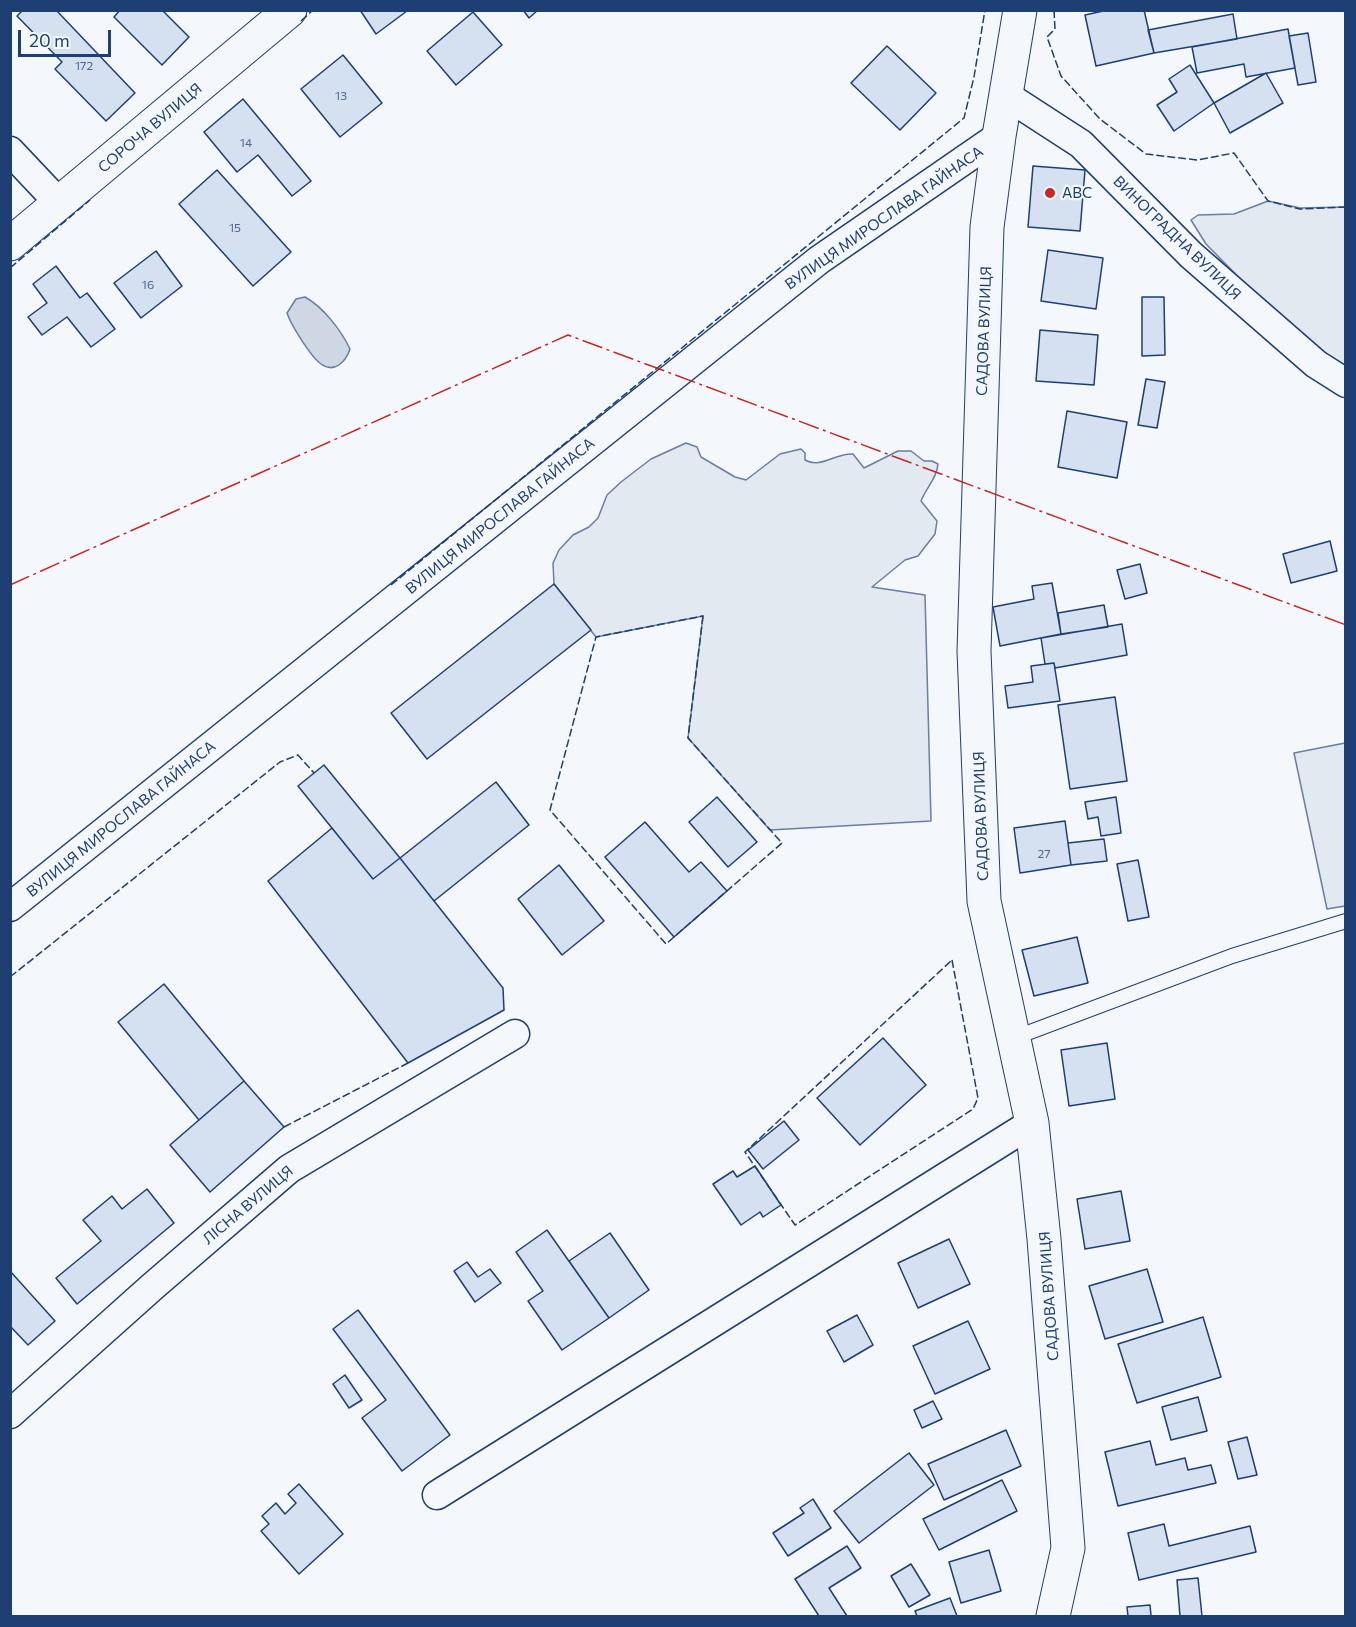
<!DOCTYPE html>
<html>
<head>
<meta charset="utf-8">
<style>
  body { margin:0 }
  #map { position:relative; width:1356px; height:1627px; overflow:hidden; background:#f4f7fb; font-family:Commissioner,sans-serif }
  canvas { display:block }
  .frame { position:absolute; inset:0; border:12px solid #1d3f73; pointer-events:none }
  .scale { position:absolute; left:18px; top:30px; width:93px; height:27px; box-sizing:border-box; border:3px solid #1d3f73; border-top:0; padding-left:8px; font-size:18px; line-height:21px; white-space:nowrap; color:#1d3f73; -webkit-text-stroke:4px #f4f7fb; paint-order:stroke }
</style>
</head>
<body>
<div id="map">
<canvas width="1356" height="1627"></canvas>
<div class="frame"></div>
<div class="scale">20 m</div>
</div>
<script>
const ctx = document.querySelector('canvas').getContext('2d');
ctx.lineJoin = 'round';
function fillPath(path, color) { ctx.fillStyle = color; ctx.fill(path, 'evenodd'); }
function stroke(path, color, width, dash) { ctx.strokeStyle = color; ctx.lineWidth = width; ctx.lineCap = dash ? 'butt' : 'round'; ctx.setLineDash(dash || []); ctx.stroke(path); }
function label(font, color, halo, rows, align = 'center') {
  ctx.font = font + ' Commissioner,sans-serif'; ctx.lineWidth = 4.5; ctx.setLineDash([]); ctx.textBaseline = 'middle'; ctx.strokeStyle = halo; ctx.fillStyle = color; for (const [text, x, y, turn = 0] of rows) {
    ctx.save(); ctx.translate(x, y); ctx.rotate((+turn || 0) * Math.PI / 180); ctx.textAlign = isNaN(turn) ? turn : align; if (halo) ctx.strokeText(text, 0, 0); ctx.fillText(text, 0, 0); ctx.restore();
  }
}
const green = new Path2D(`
  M1268,201L1300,208L1345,207V370L1271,310L1206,244L1191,220L1198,215L1234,214Z
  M686,443L697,447L701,457L735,477L746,480L780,454L801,449L805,453V460C821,469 834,453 853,454L864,468L898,451H911L924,461H932L938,464C937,478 926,488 921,501L937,521L935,534L918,556L905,560L872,587L925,595L931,821L770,830L688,738L703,616L596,637L554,584L553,563L559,550L573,535L589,527L598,518L607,495L621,482L651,459Z
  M1345,743V906L1327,909L1294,753Z`);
fillPath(green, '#e3e9f0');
stroke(green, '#687fa3', 1.5);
const water = new Path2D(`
  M305,297C323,307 341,330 350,349C346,361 335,374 321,364C311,357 291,325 287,313L296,299Z`);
fillPath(water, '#cfd7e4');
stroke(water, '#687fa3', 1.5);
const building = new Path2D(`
  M23,10H56L135,93L106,121L55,69L62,62L17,16Z
  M120,10H162L189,37L162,65L114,17Z
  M360,10H406L407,11L376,34Z
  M523,10H538L529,18Z
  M1108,10H1144L1154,53L1096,66L1085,15Z
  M473,12L502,45L456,85L427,51Z
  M1233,14L1237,39L1154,53L1148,30Z
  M1288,29L1295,68L1246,77L1244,64L1197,73L1192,47Z
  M1308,33L1316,82L1298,85L1289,36Z
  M887,46L936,93L900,130L851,83Z
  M343,55L382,103L340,137L301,89Z
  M1190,65L1214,103L1174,131L1157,105L1177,92L1169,79Z
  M1266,73L1283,103L1230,133L1214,103Z
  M243,99L311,181L292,196L258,155L237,172L204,132Z
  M1033,166L1085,170L1080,231L1028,227Z
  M217,170L291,252L253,286L179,204Z
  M1048,250L1103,258L1096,309L1041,301Z
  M156,251L182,286L141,318L114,283Z
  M56,266L80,298L87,293L115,329L91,347L67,317L42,335L28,317L47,303L33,284Z
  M1142,297H1164L1165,355L1142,356Z
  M1040,330L1098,335L1094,385L1036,381Z
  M1146,379L1165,382L1157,428L1138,425Z
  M1067,411L1127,422L1117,478L1058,467Z
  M1330,541L1337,571L1291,583L1283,554Z
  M1140,564L1147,593L1125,599L1117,570Z
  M1052,583L1061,634L1000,646L993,607L1034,599L1032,586Z
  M554,584L591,630L427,759L391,713Z
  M1104,605L1108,627L1061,634L1058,613Z
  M1122,624L1127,655L1055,668L1054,663L1045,664L1041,638Z
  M1054,663L1060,701L1008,708L1005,686L1033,682L1031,666Z
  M1115,697L1127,781L1070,789L1058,705Z
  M324,765L400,858L373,879L298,786Z
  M496,782L529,825L434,901L400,858Z
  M717,797L757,842L728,867L689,822Z
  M1116,797L1121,833L1101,836L1098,817L1088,819L1085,802Z
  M1065,821L1071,865L1020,873L1014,828Z
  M645,822L689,872L701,862L727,891L674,937L605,857Z
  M332,828L373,879L400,858L503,988L504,1010L408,1063L268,881Z
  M1104,839L1107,861L1071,865L1068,843Z
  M1138,860L1149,917L1128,921L1117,864Z
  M559,865L604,921L562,955L518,899Z
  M1077,937L1088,983L1034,996L1022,950Z
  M164,984L244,1081L199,1120L118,1022Z
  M883,1038L926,1085L860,1145L817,1098Z
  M1107,1043L1115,1099L1069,1106L1061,1050Z
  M244,1081L284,1127L210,1192L170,1145Z
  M784,1121L799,1140L763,1169L748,1150Z
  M755,1166L781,1205L763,1217L760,1212L741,1225L713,1184L733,1171L737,1177Z
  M147,1189L174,1223L77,1304L56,1278L101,1241L83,1220L112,1196L122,1209Z
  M1121,1191L1130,1241L1085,1249L1077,1199Z
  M547,1230L609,1318L562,1350L528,1301L543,1291L516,1252Z
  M610,1233L649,1290L609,1318L569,1261Z
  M949,1239L970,1284L918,1308L898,1263Z
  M467,1262L478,1277L490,1269L501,1283L475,1302L454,1271Z
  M1147,1269L1163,1322L1105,1339L1089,1286Z
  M10,1271L55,1321L28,1345L10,1326Z
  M358,1310L450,1435L402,1471L362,1418L386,1400L333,1329Z
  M857,1315L873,1345L844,1362L827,1331Z
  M1203,1317L1221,1377L1137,1403L1118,1344Z
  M968,1321L990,1369L935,1394L913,1346Z
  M345,1375L362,1400L349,1408L333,1384Z
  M1198,1397L1207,1431L1171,1440L1162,1407Z
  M933,1401L942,1419L922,1428L914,1410Z
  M1006,1430L1021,1466L944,1500L928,1464Z
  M1247,1437L1257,1475L1238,1479L1228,1442Z
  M1150,1441L1156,1465L1185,1458L1188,1470L1211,1465L1216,1483L1118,1506L1105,1452Z
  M909,1453L934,1485L859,1543L834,1511Z
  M1002,1480L1017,1511L939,1550L923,1519Z
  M299,1484L343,1534L299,1574L261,1531L269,1524L262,1516L276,1503L285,1514L296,1503L288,1494Z
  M813,1499L831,1528L788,1556L773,1533L804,1513L800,1508Z
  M1164,1524L1169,1546L1250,1526L1256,1552L1139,1580L1128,1533Z
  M847,1546L861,1568L829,1588L847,1616H819L795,1579Z
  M989,1550L1001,1591L961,1603L949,1562Z
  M911,1564L930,1595L909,1607L891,1576Z
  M1198,1578L1202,1616H1180L1177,1580Z
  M950,1598L957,1616H917L915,1611Z
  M1150,1605L1151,1616H1128L1127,1607Z`);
fillPath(building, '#d5e0f0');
stroke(building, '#1d3f73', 1.5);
const lane = new Path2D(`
  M1014,1038L1232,956L1346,921`);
const street = new Path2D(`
  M1007,96L1081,144L1191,255L1316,364L1346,383
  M10,151L60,204
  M10,907L819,260L999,136
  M10,1414L152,1287L289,1169L515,1034
  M437,1495L1032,1123`);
const secondary = new Path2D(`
  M1020,10L999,136L987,227L974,651L984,901L1032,1123L1044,1239L1068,1548L1053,1616
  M10,244L290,10`);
stroke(lane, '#1d3f73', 16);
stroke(street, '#1d3f73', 31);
stroke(secondary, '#1d3f73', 35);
stroke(lane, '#f4f7fb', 14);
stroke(street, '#f4f7fb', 28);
stroke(secondary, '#f4f7fb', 33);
stroke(new Path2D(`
  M1054,10L1055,29L1047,37L1061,76L1100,119L1146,154L1197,160L1234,153L1268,201L1300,209L1346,207
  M301,21L313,10
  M10,268L90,200
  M391,585L964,118L974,77L985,10
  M703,616L688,738L782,843L666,944L550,810L596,637Z
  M952,960L978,1098L973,1109L795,1225L745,1152Z
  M10,977L280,762L298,755L314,773
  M284,1127L408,1063`), '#1d3f73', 1.5, [8, 3]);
stroke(new Path2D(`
  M10,585L568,335L1346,625`), '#c62828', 1.5, [21, 4.5, 3, 4.5]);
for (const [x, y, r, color] of [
  [1050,193,6,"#c62828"]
]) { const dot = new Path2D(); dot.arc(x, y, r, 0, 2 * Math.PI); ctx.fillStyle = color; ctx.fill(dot); stroke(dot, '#f4f7fb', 2); }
label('12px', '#4b6792', null, [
  ["172",84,66],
  ["13",341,96],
  ["14",246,143],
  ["15",235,228],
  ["16",148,285],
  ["27",1044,854]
]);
label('15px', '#1d3f73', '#f4f7fb', [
  ["СОРОЧА ВУЛИЦЯ",150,128,-40],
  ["ВУЛИЦЯ МИРОСЛАВА ГАЙНАСА",884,218,-35],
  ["ВИНОГРАДНА ВУЛИЦЯ",1177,238,44],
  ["САДОВА ВУЛИЦЯ",984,331,-88],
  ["ВУЛИЦЯ МИРОСЛАВА ГАЙНАСА",500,516,-39],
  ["САДОВА ВУЛИЦЯ",981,816,-92],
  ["ВУЛИЦЯ МИРОСЛАВА ГАЙНАСА",121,819,-39],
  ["ЛІСНА ВУЛИЦЯ",248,1205,-40],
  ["САДОВА ВУЛИЦЯ",1049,1296,-94]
]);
label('15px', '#1d3f73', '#f4f7fb', [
  ["ABC",1062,193]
], 'left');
</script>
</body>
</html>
